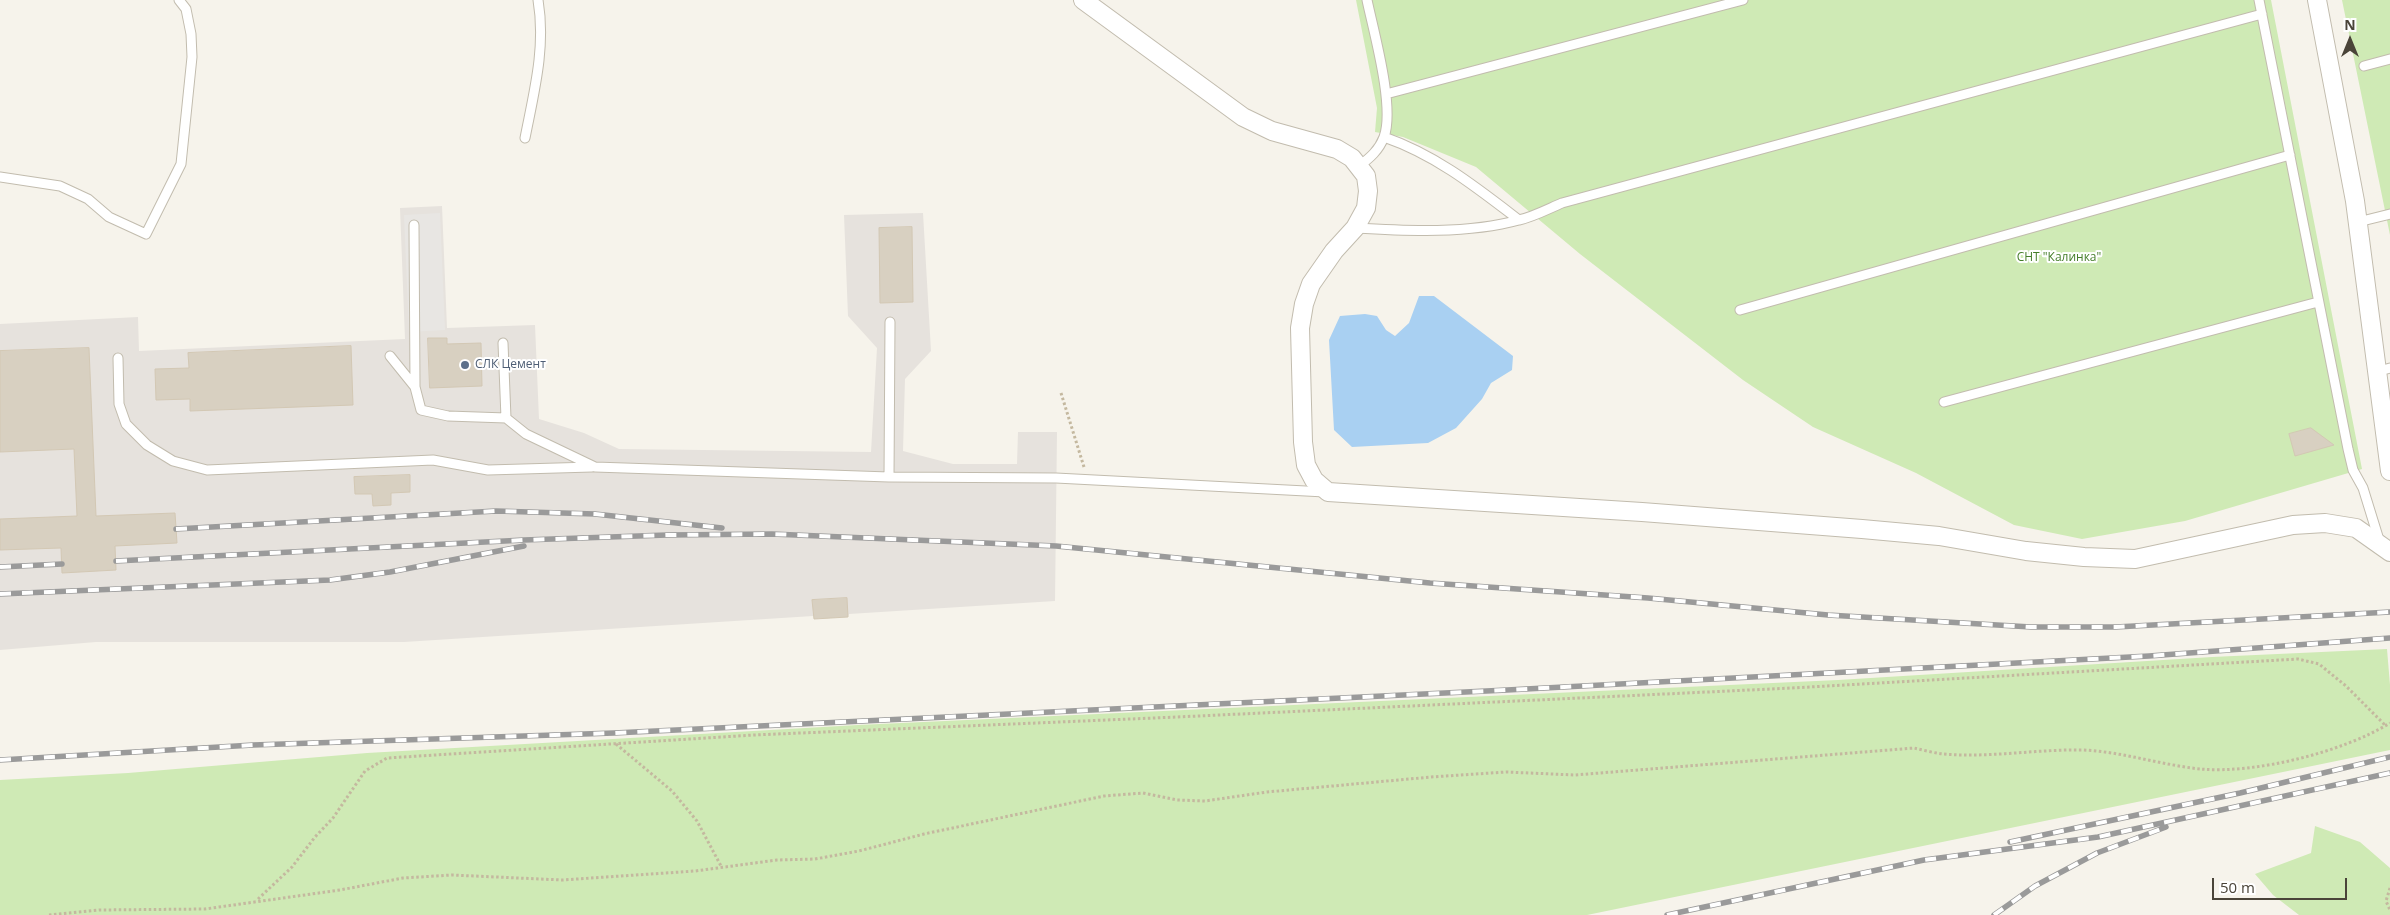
<!DOCTYPE html>
<html>
<head>
<meta charset="utf-8">
<style>
  body { margin:0 }
  #map { position:relative; width:2390px; height:915px; overflow:hidden; background:#f6f3eb; font-family:"Open Sans",sans-serif }
  canvas { display:block }
  .north { position:absolute; left:2325px; top:15px; width:50px; height:50px; -webkit-text-stroke:4px #fff; paint-order:stroke; rotate:0deg; font-size:14px; font-weight:700; line-height:20px; text-align:center; color:#4a4439 }
  .north::after { content:''; display:block; margin:auto; width:18px; height:22px; background:#4a4439; clip-path:polygon(50% 0,100% 100%,50% 72%,0 100%) }
  .scale { position:absolute; left:2212px; top:878px; width:135px; height:22px; box-sizing:border-box; border:2px solid #4a4439; border-top:0; padding-left:6px; font-size:15px; line-height:18px; white-space:nowrap; color:#4a4439; -webkit-text-stroke:4px #fff; paint-order:stroke }
</style>
</head>
<body>
<div id="map">
<canvas width="2390" height="915"></canvas>
<div class="north">N</div>
<div class="scale">50 m</div>
</div>
<script>
const ctx = document.querySelector('canvas').getContext('2d');
ctx.lineJoin = 'round';
function fillPath(path, color) { ctx.fillStyle = color; ctx.fill(path, 'evenodd'); }
function stroke(path, color, width, dash) { ctx.strokeStyle = color; ctx.lineWidth = width; ctx.lineCap = dash ? 'butt' : 'round'; ctx.setLineDash(dash || []); ctx.stroke(path); }
function label(font, color, halo, rows, align = 'center') {
  ctx.font = font + ' "Open Sans",sans-serif'; ctx.lineWidth = 4; ctx.setLineDash([]); ctx.textBaseline = 'middle'; ctx.strokeStyle = halo; ctx.fillStyle = color; for (const [text, x, y, turn = 0] of rows) {
    ctx.save(); ctx.translate(x, y); ctx.rotate((+turn || 0) * Math.PI / 180); ctx.textAlign = isNaN(turn) ? turn : align; if (halo) ctx.strokeText(text, 0, 0); ctx.fillText(text, 0, 0); ctx.restore();
  }
}
fillPath(new Path2D(`
  M442,206L447,328L535,325L539,419L584,433L619,449L871,452L877,348L848,316L844,215L923,213L931,351L905,379L903,451L953,464H1017L1018,432H1057L1055,601L849,614L848,617L814,619L813,616L404,642H96L0,650V324L138,317L139,351L405,339L400,208Z`), '#e6e2dd');
fillPath(new Path2D(`
  M1356,0H2271L2362,469L2185,521L2082,539L2014,525L1916,473L1813,427L1743,380L1580,254L1476,167L1403,137L1375,132L1377,108Z
  M2342,0H2390V235Z
  M2387,649L2390,685V750L1587,915H0V780L128,773L367,753L858,725L1838,680L2212,657Z
  M2315,826L2360,842L2390,868V915H2299L2273,895L2255,874L2311,853Z`), '#cfeab5');
fillPath(new Path2D(`
  M440,213L445,330L409,332L404,215Z`), '#e8e6e3');
fillPath(new Path2D(`
  M1419,296H1434L1513,356L1512,370L1491,383L1482,399L1456,428L1428,443L1352,447L1334,430L1329,340L1340,316L1365,314L1377,316L1386,330L1395,336L1409,323Z`), '#a9d0f2');
const building = new Path2D(`
  M912,227L913,302L880,303L879,228Z
  M428,338H447V344L481,343L482,386L430,388Z
  M351,346L353,405L190,411V399L156,400L155,369L189,368L188,353Z
  M89,348L96,516L175,513L177,543L115,546L116,570L62,573L61,548L0,550V519L77,516L74,449L0,452V351Z
  M2311,428L2334,445L2295,456L2289,434Z
  M410,475V492L391,493V505L373,506L372,494H355L354,477Z
  M847,598L848,617L814,619L812,600Z`);
fillPath(building, '#d8d0c1');
stroke(building, '#d3c8b4', 1);
const service = new Path2D(`
  M2259,0L2348,449L2353,470L2363,488L2380,543
  M2364,66L2390,59
  M1386,94L1743,0
  M1384,137C1436,155 1476,187 1519,220
  M525,138C534,92 546,47 538,0
  M1359,166C1370,158 1379,150 1384,137C1395,107 1374,33 1367,0
  M0,177L60,186L88,199L109,217L146,234L181,164L192,57L191,34L186,9L179,0
  M2358,222L2390,214
  M414,225L415,387
  M1355,228C1407,231 1468,234 1519,220C1533,217 1548,209 1562,203L2262,14
  M1740,310L2290,155
  M503,343L506,418
  M390,356L415,387L421,410L448,416L506,418L526,434L595,467L889,477L1056,478L1325,492
  M118,358L119,404L126,424L147,445L173,461L207,470L433,460L488,470L592,467
  M2379,371L2390,368
  M1944,402L2318,302
  M889,477L890,322`);
const minor = new Path2D(`
  M1083,0L1243,117L1272,131L1337,149L1352,158L1366,176L1368,191L1366,208L1355,228L1334,251L1311,284L1304,304L1300,328L1303,442L1306,465L1314,480L1328,492L1642,512L1862,529L1939,536L2026,551L2084,557L2135,559L2293,525L2325,523L2356,528L2390,552
  M2317,0L2355,201L2390,471`);
stroke(service, '#c2bcae', 11);
stroke(minor, '#c2bcae', 20);
stroke(new Path2D(`
  M1061,393L1084,467
  M616,744L672,791L697,821L721,866
  M2390,888L2386,901L2390,910
  M258,899L292,867L315,837L333,818L365,771L387,758L754,735L1177,717L1792,688L2298,659L2319,664L2346,686L2386,726
  M49,915L99,910L205,909L340,890L403,878L452,875L562,880L695,871L777,860L815,859L859,851L924,834L1104,796L1143,793L1177,800L1205,801L1267,792L1431,777L1506,772L1575,775L1914,748C1923,750 1934,753 1943,754C1990,758 2037,749 2084,750C2123,752 2162,765 2200,769C2256,774 2343,752 2390,723`), '#c4b89f', 3, [2.5, 2.5]);
stroke(service, '#fff', 9);
stroke(minor, '#fff', 18);
const rail = new Path2D(`
  M176,529L496,511L595,514L722,528
  M116,561L524,540L667,535L772,534L1056,546L1430,583L1648,598L1828,615L2031,627H2116L2390,612
  M0,567L62,564
  M0,594L330,580L390,572L524,546
  M0,760L253,745L614,733L1507,690L2149,656L2390,638
  M2010,842L2240,793L2390,757
  M1667,915L1924,860L2098,837L2390,773
  M1994,915L2035,886L2097,853L2166,827`);
stroke(rail, '#9a9a9a', 5.5);
stroke(rail, '#fff', 4, [11]);
for (const [x, y, r, color] of [
  [465,365,5,"#5c6f8a"]
]) { const dot = new Path2D(); dot.arc(x, y, r, 0, 2 * Math.PI); ctx.fillStyle = color; ctx.fill(dot); stroke(dot, '#fff', 2); }
label('12px', '#457e2a', '#fff', [
  ["СНТ \"Калинка\"",2059,258]
]);
label('12px', '#4e5e75', '#fff', [
  ["СЛК Цемент",475,365]
], 'left');
</script>
</body>
</html>
